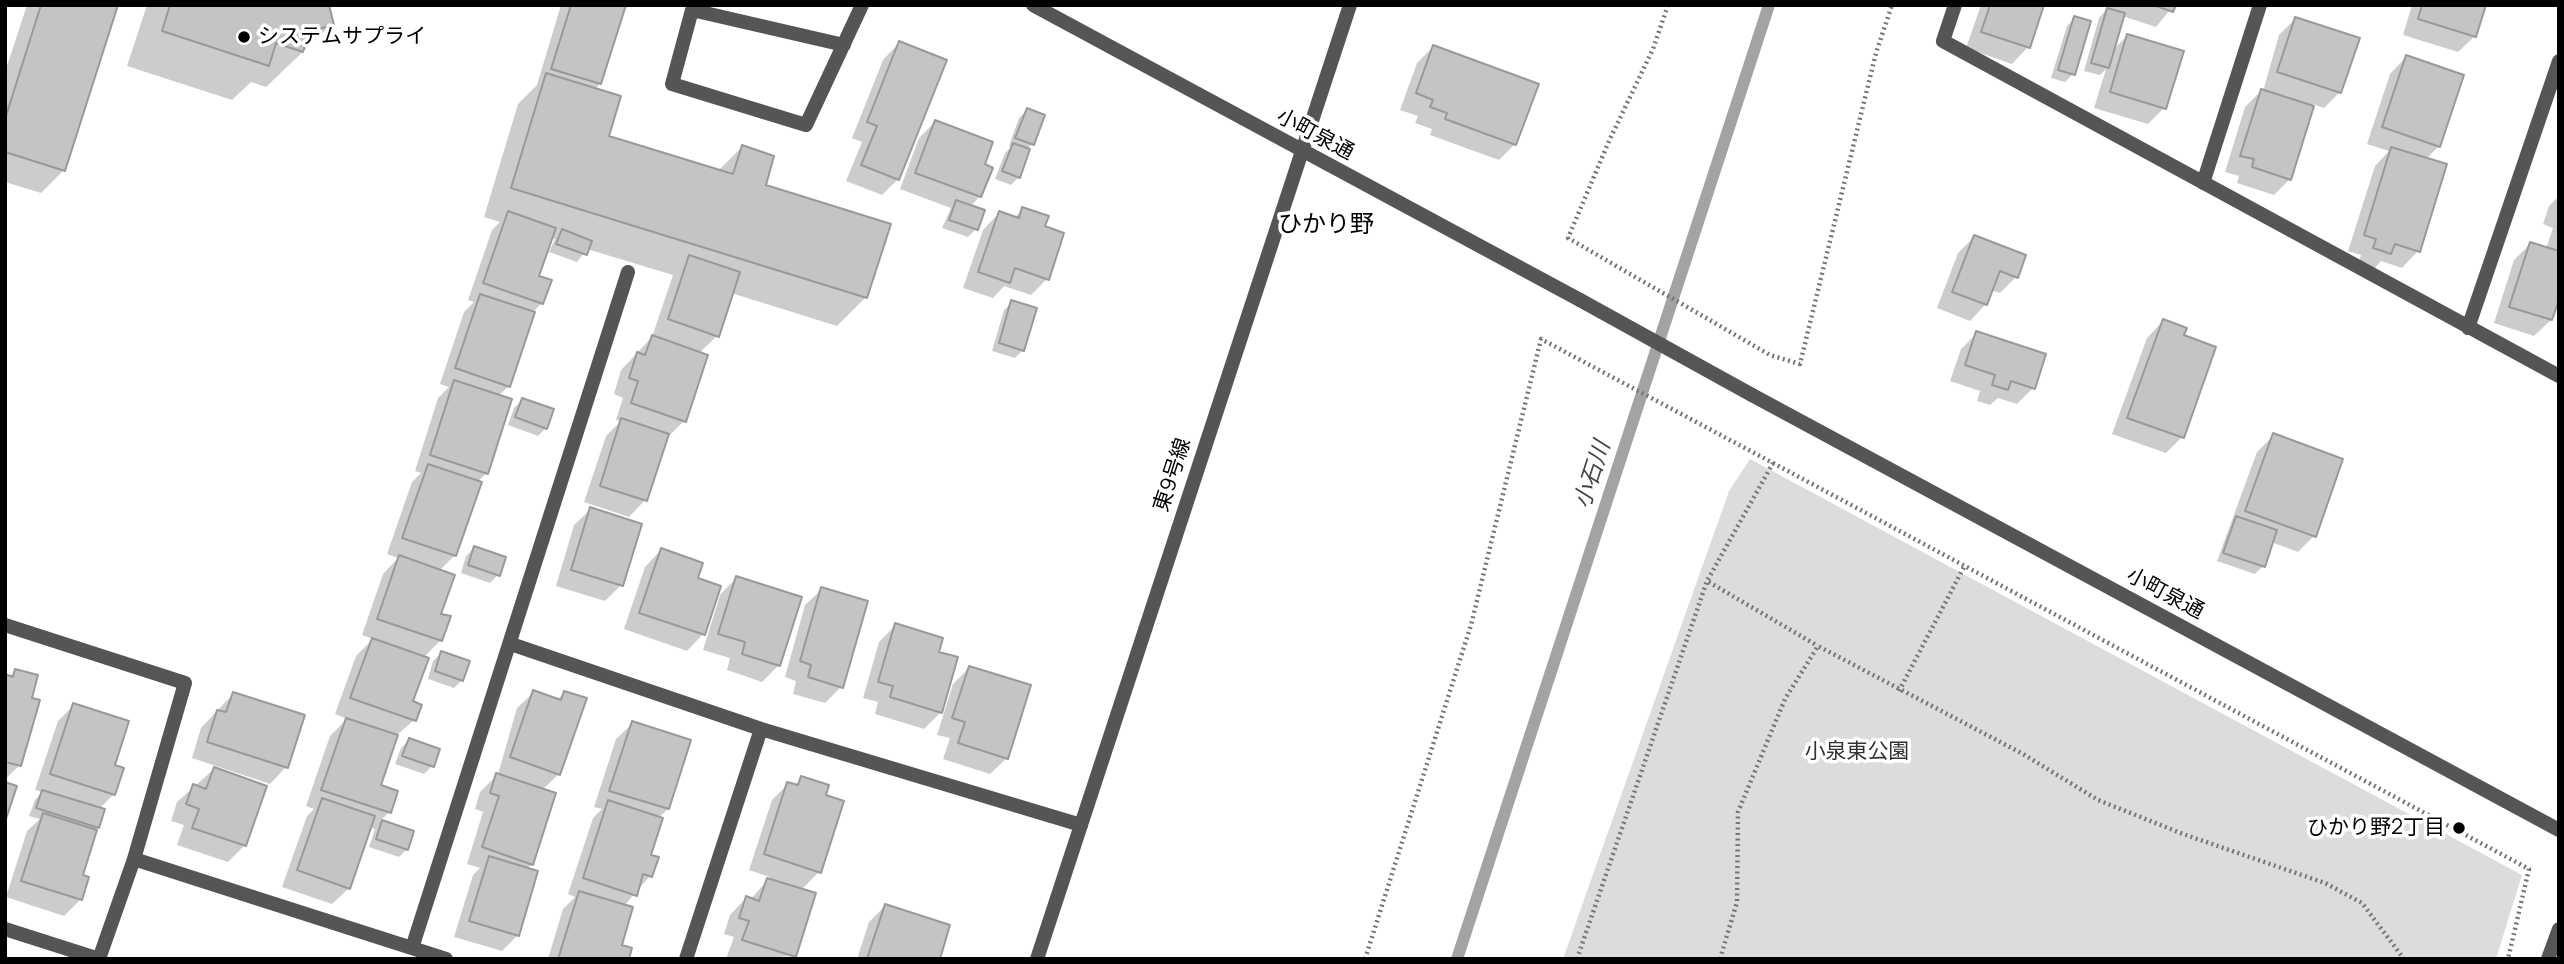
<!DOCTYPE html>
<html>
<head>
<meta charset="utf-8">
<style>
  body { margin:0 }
  #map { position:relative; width:2564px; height:964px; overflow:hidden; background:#fff; font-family:Manrope,sans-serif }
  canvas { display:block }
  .frame { position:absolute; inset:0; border:7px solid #000; pointer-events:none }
</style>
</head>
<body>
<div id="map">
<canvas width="2564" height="964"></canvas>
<div class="frame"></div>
</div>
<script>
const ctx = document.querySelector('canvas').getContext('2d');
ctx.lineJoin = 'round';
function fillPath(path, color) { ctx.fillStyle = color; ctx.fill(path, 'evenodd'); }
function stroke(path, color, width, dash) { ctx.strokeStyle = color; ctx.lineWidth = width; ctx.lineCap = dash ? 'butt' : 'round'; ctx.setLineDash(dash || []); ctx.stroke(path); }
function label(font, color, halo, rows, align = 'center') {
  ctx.font = font + ' Manrope,"Noto Sans JP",sans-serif'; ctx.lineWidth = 7; ctx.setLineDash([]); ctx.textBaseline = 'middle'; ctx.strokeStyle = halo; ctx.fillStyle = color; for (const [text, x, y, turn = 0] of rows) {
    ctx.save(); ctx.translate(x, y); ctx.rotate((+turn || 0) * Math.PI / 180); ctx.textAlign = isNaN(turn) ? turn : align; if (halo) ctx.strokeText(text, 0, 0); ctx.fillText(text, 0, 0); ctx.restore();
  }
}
fillPath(new Path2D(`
  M1750,459L2522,875L2496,959H1563L1729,491Z`), '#dcdcdc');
fillPath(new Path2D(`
  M27,5H116L64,170L41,193L5,182V72Z
  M147,5H327L332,24L266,87L251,82L232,100L127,66Z
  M561,5H624L600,84L594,90L607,137L718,171L742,147L764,186L866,297L837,326L731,293L717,336L699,353L684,421L668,437L645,500L629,517L584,502L606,436L621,421L616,420L623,398L614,394L621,370L652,337L673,275L587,249L577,262L549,252L555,239L551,238L537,277L542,303L533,312L509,386L498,396L487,473L477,482L479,483L454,556L439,571L441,640L423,658L411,702L419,706L414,720L396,736L379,786L389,812L380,821L412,832L407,849L399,857L369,847L375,829L370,827L349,888L332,904L282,887L307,816L314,809L306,806L330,736L347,719L335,714L356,656L373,639L362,635L383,574L398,558L387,554L412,482L421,473L415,471L438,398L449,387L440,384L464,312L474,302L468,300L492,230L500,222L484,217L518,104L537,85Z
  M1981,5H2042L2028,47L2012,64L1966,48Z
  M2110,5H2174L2156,27L2122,16L2113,50L2127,36L2164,108L2148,124L2094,108L2106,69L2100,75L2084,71L2099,18Z
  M2412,5H2484L2475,36L2458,52L2403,35Z
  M2075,18L2073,74L2065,82L2051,78L2067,26Z
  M2295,19L2340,92L2324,108L2313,104L2290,179L2274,195L2237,183L2239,176L2225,172L2245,107L2264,88L2279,35Z
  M899,43L898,179L882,195L846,181L862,142L852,138L883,60Z
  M1433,47L1515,144L1499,160L1430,135L1432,129L1415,123L1418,116L1400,110L1417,63Z
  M2406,57L2439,146L2425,160L2418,251L2402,268L2381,261L2374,269L2358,265L2361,255L2348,251L2375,166L2389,151L2367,144L2390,74Z
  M1027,110L1032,144L1026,150L1019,177L1011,185L995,179L1005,153L1011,147L1009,146L1019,118Z
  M935,122L983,165L980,196L970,207L983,212L976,229L968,237L942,228L951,208L900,189L919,138Z
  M2559,196V294L2551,320L2534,336L2494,323L2514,260L2530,244L2546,249L2553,228L2543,224L2549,206Z
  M1023,209L1043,227L1047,279L1031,295L1004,286L993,298L963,288L983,230L999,213L1014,218Z
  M1974,237L2016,277L2000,293L1991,290L1986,304L1970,321L1937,308L1958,253Z
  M1012,302L1023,350L1015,358L992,351L1004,310Z
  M2163,321L2182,336V437L2166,453L2112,434L2147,338Z
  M1977,333L2033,388L2017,404L1998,398L1990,405L1977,401L1980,391L1950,381L1961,349Z
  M522,400L546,428L538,436L508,425L514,408Z
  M2274,435L2314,536L2298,552L2271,542L2263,566L2255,574L2217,561L2257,452Z
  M591,509L621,585L605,601L556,586L574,525Z
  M474,548L498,575L490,583L461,573L466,556Z
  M661,550L696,579L719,587L703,634L687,651L624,629L645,567Z
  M736,578L779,665L762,682L727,670L730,658L703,650L720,595Z
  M822,589L841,687L825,703L793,694L796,681L785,677L805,605Z
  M896,625L937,653L956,659L940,713L924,729L875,714L878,702L863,698L879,642Z
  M441,653L462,680L454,688L428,679L433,661Z
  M969,668L1007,758L990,774L943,759L950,738L937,735L953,684Z
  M16,671L30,699L38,701L19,766L5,779V676L9,677Z
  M534,692L557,700L564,693L559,774L542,790L532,864L526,869L518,935L502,951L454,937L473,875L480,868L467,864L483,812L475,809L480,792L498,774L517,708Z
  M233,694L303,716L286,767L270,784L192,758L201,728Z
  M74,705L113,766L114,794L99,809L98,827L93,831L80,876V900L64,916L6,897L27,831L40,819L29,816L35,800L42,792L35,790L58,721Z
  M633,723L668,809L658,818L649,856L650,876L624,906L620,947L627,959H548L563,909L575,897L568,894L593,818L602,809L594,807L616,739Z
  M409,740L432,766L424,774L395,764L401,748Z
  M214,769L245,845L228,862L177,845L184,825L171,821L177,802Z
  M802,778L824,797L819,872L801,890L795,956L726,959L734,937L724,934L730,915L746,898L750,900L770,877L749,870L772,800L788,784L794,786Z
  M885,906L938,959H857L869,922Z`), '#0003');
stroke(new Path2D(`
  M1457,959L1769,5`), '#a3a3a3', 12);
const building = new Path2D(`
  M41,5H118L65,171L5,152V119Z
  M170,5H329L334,25L310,31L303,52L276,43L269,66L162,31Z
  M571,5H626L601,84L551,69Z
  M1990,5H2044L2030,48L1981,32Z
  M2153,5H2176L2173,12Z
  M2422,5H2486L2476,37L2418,19Z
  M2107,8L2125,13L2109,68L2091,63Z
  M2074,16L2091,21L2075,75L2058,70Z
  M2295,17L2360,38L2341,93L2277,72Z
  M2127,34L2184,51L2166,109L2110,92Z
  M899,41L947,60L899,180L861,165L877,126L867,122Z
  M1433,45L1539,84L1516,145L1445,119L1447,113L1430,107L1433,100L1416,93Z
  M2406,55L2464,75L2440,147L2382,127Z
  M546,73L621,96L609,136L733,174L742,145L774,156L766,185L891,224L867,298L511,188Z
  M2261,89L2314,106L2291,180L2252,167L2254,159L2240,156Z
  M1027,108L1045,115L1034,145L1015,138Z
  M935,120L993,142L985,164L993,168L981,197L915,173Z
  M1013,143L1030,149L1020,178L1002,171Z
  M2391,147L2447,164L2420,252L2395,244L2391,254L2373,248L2376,239L2364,235Z
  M956,200L985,210L978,230L949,220Z
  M1022,207L1049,216L1045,226L1064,233L1049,280L1015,268L1010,283L978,272L999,211L1019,218Z
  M508,211L556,228L539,276L552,280L543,304L483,283Z
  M562,229L592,241L587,255L556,244Z
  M1974,235L2026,255L2018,278L2000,271L1987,305L1952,292Z
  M2530,242L2559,251V300L2552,320L2509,307Z
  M689,255L740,272L719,337L668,319Z
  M480,294L535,312L510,387L455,368Z
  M1011,300L1037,308L1024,351L999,343Z
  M2163,319L2187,328L2184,335L2216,347L2184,438L2127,418Z
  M1976,331L2046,354L2035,389L2011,381L2008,390L1992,385L1995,375L1965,365Z
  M652,335L708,355L686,422L631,403L638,381L629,378L637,352L645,355Z
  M454,380L512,399L488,474L430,455Z
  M522,398L554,409L547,429L515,417Z
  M621,418L669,434L647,501L600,486Z
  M2273,433L2343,459L2316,537L2245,511Z
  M428,464L482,482L456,556L402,538Z
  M590,507L642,524L623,586L571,570Z
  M2236,516L2277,530L2265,567L2223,553Z
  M474,546L506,557L500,576L468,565Z
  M661,548L703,563L698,578L721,586L705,635L639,613Z
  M399,555L455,575L441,614L451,616L442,641L377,619Z
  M736,576L802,597L780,666L742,654L745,642L718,634Z
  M821,587L868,601L843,688L808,677L811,665L800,661Z
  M895,623L943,638L939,652L958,657L942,713L890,697L893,686L878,682Z
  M372,638L429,658L413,701L422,705L416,721L350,698Z
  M441,651L470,661L463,681L435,671Z
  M969,666L1031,685L1008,759L958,743L965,722L952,718Z
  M15,669L38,675L32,698L40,700L21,766L5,762V674L13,677Z
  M533,690L561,700L564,691L587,698L560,775L510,757Z
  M233,692L305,715L288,768L207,742L217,710L226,712Z
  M73,703L129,721L115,765L124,768L115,795L50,774Z
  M346,718L398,735L381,785L398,791L391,813L321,790Z
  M632,721L691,740L669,809L609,791Z
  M409,738L440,749L434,767L402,756Z
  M214,767L267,786L246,846L192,828L199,809L186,804L193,784L206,789Z
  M496,773L556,793L533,865L482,847L499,796L490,793Z
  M801,776L829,785L826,795L844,801L821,873L764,854L787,782L798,785Z
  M5,782L17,786L5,822Z
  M42,790L105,809L99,828L36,808Z
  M322,798L375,816L350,889L297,870Z
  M608,800L663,818L651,855L659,857L652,877L643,874L637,896L583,878Z
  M43,813L97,830L83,875L89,877L82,900L21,881Z
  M382,820L414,831L408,850L376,839Z
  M489,856L538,871L519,936L469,921Z
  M767,878L816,893L796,957L742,940L749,921L739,918L746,896L759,901Z
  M579,891L633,907L622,945L632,948L629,959H558Z
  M885,904L950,925L940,959H867Z`);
fillPath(building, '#c4c4c4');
stroke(building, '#999', 2);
stroke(new Path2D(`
  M1668,5L1653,49L1609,141L1568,238L1770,355L1800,364L1876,53L1892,5
  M1773,463L2529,869L2508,959
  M1899,691L1965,565
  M1365,959L1471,625L1541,339L1773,463L1707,581L1818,646
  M1577,959L1707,581
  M1720,959L1737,902L1738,812L1785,699L1818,646L2023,754L2098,800L2183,834L2325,883L2362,903L2404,959`), '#777', 4.5, [2, 3.5]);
stroke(new Path2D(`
  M844,45L692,10L672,84L806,125L862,5`), '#555', 14);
stroke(new Path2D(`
  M1955,5L1943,41L2559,376
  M2203,183L2260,5
  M1580,300L1752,395
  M2468,328L2559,61
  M5,625L185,683L134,859L99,959
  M511,644L761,729L1081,825
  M134,859L446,959
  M5,929L99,959
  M412,948L628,272
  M686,959L761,729
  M2548,959L2559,929`), '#555', 14);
stroke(new Path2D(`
  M1033,5L1580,300
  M1752,395L2559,830
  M1037,959L1350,5`), '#555', 14);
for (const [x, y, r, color] of [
  [244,37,7,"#000"],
  [2459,828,7,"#000"]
]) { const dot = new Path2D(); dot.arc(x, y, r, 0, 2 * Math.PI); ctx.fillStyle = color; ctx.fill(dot); stroke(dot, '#fff', 2.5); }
label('21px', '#000', '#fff', [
  ["システムサプライ",258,37],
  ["ひかり野2丁目",2445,828,"right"]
], 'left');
label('21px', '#000', '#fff', [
  ["小町泉通",1315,135,28],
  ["東9号線",1173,475,-72],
  ["小町泉通",2165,594,28]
]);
label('21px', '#333', '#fff', [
  ["小泉東公園",1857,752]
]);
label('italic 23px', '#444', '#fff', [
  ["小石川",1593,475,-72]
]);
label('24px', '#000', '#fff', [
  ["ひかり野",1326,225]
]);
</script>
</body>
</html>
